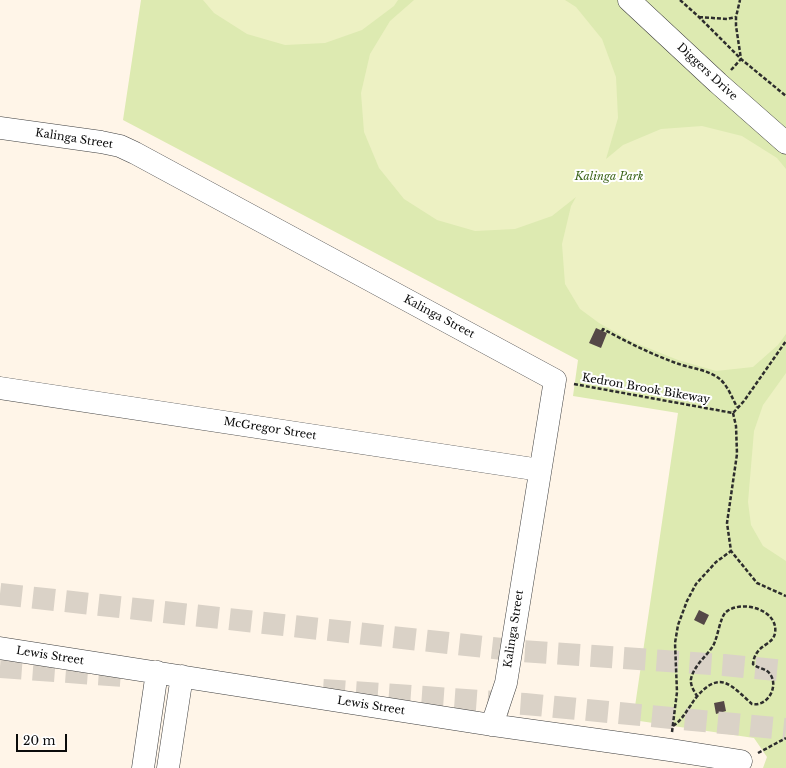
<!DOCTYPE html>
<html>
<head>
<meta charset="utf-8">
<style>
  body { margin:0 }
  #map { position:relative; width:786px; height:768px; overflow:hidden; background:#fff5e8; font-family:"Libre Baskerville",serif }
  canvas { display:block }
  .scale { position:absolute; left:16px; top:734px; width:51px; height:18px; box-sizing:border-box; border:2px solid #0b0b0b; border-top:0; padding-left:5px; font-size:12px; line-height:14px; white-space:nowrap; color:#0b0b0b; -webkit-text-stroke:3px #fff; paint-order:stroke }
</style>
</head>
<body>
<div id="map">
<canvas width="786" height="768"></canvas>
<div class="scale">20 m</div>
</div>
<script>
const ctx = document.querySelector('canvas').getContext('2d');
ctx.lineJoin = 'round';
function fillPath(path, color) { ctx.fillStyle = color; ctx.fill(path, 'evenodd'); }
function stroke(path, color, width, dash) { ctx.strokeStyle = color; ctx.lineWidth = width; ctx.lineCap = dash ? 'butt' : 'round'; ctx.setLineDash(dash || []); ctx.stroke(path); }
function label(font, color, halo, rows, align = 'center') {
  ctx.font = font + ' "Libre Baskerville",serif'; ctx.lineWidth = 4; ctx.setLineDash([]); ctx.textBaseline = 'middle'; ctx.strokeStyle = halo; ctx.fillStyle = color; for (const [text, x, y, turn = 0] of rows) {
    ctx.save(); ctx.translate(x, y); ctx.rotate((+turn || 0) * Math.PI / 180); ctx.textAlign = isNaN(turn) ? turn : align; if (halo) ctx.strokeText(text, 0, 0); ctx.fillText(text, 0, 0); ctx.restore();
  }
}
fillPath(new Path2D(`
  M141,0H786V768H763L767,757L754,738L633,720L678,413L573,396L578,360L123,120Z`), '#ddeab1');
fillPath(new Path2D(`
  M203,0H398L394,6L362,30L325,43L285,45L247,34L214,13Z
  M414,0H565L576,7L602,39L616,77L618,118L606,159L623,145L661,129L702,126L742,136L777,158L786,169V334L778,345L753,367L716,371L678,360L633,342L599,323L580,309L565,284L562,244L571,206L576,197L552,216L515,229L475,231L437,220L404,199L379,168L364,132L361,93L370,54L390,21Z
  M786,373V561L763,546L751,525L748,502L754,431L763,405Z`), '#edf1c3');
fillPath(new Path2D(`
  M596,328L607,333L601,348L589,343Z
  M699,610L709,615L704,625L694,620Z
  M724,701L726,711L716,714L714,703Z`), '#544847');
stroke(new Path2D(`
  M0,594L521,651L724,665L786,671
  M0,667L123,676
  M323,690L525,704L786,729`), '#dad2c7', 22, [22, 11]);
const minor = new Path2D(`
  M629,0L718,83L786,143
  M0,128L101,142L120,146L135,153L555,380L506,683L492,725
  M0,388L540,470
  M0,648L492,725L670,750L741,761
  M143,768L157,672
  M168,768L182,676`);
stroke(minor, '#3e3e3e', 23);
stroke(new Path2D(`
  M680,0L699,17L741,59L786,96
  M699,17L727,19L736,17
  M731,70L741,59L736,26V17L740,0
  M602,331L603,329C627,342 651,354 676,363C689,368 705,369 717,377C727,383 732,398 737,407
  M574,384L733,413L744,401L786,341
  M733,413L736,426L737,454L727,523L731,551L757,583L786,596
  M673,726C682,720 685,713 691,705C697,695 711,678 725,683C734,686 745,698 752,704C768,707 779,686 770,674C766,668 758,669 753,664C755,644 773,646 775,633C779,610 742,599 726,612C720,617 718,637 713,646C706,657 694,665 691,679C690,685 694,691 697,696
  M672,732L677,692L675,643L678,625L687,601L696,584L716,562L731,551
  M758,753L786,738`), '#2d2d2d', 2.5, [4, 2]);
stroke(minor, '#fff', 22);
label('11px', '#0b0b0b', '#fff', [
  ["Diggers Drive",707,72,43],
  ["Kalinga Street",74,139,9],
  ["Kalinga Street",439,317,28],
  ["Kedron Brook Bikeway",646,389,10],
  ["McGregor Street",270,429,9],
  ["Kalinga Street",514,629,-81],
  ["Lewis Street",50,656,9],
  ["Lewis Street",371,706,9]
]);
label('italic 11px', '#3c6419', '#fff', [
  ["Kalinga Park",609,177]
]);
</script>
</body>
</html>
